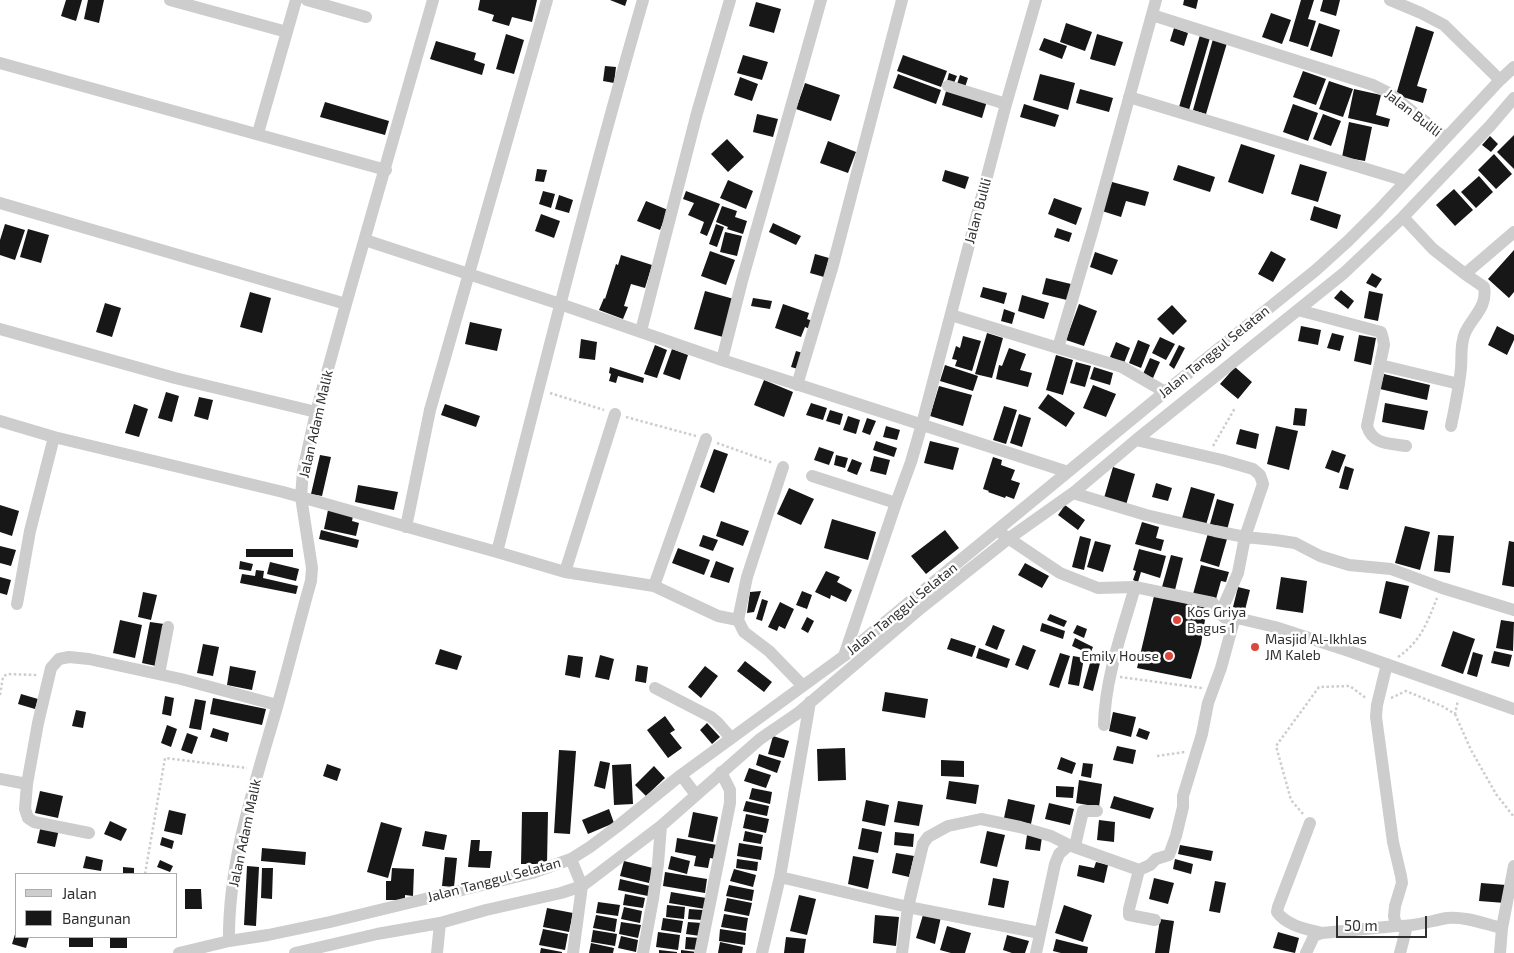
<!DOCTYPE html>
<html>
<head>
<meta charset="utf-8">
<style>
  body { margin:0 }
  #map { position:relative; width:1514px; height:953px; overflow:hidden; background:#fff; font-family:"Exo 2",sans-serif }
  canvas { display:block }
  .legend { position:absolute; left:15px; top:873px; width:162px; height:65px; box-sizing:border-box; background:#fff; border:1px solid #acacac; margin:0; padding:6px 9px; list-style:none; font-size:15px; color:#303030 }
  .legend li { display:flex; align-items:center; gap:10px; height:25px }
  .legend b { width:25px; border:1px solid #acacac }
  .scale { position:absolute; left:1336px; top:916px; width:91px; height:22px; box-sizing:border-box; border:2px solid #303030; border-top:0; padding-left:6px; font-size:15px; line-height:18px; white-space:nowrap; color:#303030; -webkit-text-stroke:4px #fff; paint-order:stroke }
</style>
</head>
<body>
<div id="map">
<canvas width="1514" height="953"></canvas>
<ul class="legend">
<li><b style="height:6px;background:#cdcdcd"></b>Jalan</li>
<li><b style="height:14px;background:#171717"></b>Bangunan</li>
</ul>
<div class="scale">50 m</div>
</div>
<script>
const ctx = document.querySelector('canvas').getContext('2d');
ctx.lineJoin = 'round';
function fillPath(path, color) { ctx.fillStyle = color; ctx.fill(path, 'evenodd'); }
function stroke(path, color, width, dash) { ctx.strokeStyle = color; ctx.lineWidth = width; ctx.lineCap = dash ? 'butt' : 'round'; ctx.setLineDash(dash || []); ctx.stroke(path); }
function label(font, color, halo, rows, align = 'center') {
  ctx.font = font + ' "Exo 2",sans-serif'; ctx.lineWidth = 5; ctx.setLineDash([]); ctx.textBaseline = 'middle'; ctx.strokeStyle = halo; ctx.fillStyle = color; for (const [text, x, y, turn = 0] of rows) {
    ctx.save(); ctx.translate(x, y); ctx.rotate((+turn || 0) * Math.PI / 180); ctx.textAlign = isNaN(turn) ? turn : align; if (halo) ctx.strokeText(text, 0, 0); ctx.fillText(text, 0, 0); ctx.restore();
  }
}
fillPath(new Path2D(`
  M66,0H82L76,21L61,16Z
  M88,0H104L99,23L84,19Z
  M480,0H537L532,22L512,17L509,26L492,21L494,15L478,10Z
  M610,0H627L625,6Z
  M1184,0H1198L1196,9L1183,5Z
  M1301,0H1314L1308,19L1316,21L1308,47L1289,41Z
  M1323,0H1340L1336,16L1320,11Z
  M756,2L781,9L774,33L749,26Z
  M1271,13L1291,20L1282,44L1262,37Z
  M1066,23L1092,32L1085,51L1060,42Z
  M1319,23L1340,30L1332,57L1310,50Z
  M1416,26L1434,32L1417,86L1427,89L1423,103L1396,95Z
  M1174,28L1188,33L1184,46L1170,41Z
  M506,34L524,40L514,74L496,69Z
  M1097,34L1123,42L1115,66L1090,59Z
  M1200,35L1210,38L1189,110L1179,107Z
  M1044,38L1067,46L1062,59L1039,50Z
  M1213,39L1227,43L1206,114L1193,110Z
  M436,41L476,53L474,60L485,64L482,75L430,59Z
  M743,55L768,62L762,80L737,73Z
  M903,55L947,71L941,87L897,71Z
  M605,66L616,67L614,83L603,81Z
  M1303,71L1326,79L1316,105L1293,97Z
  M949,73L957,76L954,83L947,81Z
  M898,74L941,90L936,104L893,88Z
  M1040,74L1075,83L1068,110L1033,100Z
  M960,75L968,78L965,87L957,84Z
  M740,77L758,84L752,101L734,95Z
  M1329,81L1353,89L1343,117L1319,109Z
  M805,83L840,95L831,121L796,109Z
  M947,88L987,101L982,118L942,105Z
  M1080,89L1113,98L1109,112L1076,103Z
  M1354,89L1381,95L1376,115L1390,119L1388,127L1348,118Z
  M325,102L389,121L385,135L320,117Z
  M1024,104L1059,115L1055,127L1020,117Z
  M1293,104L1318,113L1308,141L1283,132Z
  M757,114L778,119L773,137L753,132Z
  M1323,114L1341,121L1331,146L1313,139Z
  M1349,122L1372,127L1365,161L1342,157Z
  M1514,135V169L1497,152Z
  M1490,136L1498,144L1491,152L1482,145Z
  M727,139L744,157L728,172L711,154Z
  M828,141L856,152L848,173L820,163Z
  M1241,144L1275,155L1263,194L1228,182Z
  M1494,154L1512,174L1496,189L1478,170Z
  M1300,164L1327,172L1318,202L1291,194Z
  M1178,165L1215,177L1210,192L1173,180Z
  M537,169L547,170L544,182L535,181Z
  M945,170L969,177L965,189L942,181Z
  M1479,176L1493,192L1476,208L1461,192Z
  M728,180L753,191L746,209L720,198Z
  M1112,182L1149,192L1145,206L1126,201L1121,217L1102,211Z
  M1454,189L1473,210L1455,226L1436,205Z
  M543,191L555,194L551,208L539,204Z
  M686,191L720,204L707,236L700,233L704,222L688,215L694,203L683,199Z
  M559,195L573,200L569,213L555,209Z
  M1054,198L1082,208L1076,225L1048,214Z
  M646,201L668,210L660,230L637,221Z
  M722,206L737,211L735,217L747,221L743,234L727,229L728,227L716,222Z
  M1314,206L1341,215L1337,229L1310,220Z
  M541,214L560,221L554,238L535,231Z
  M773,223L801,236L796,245L769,232Z
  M5,224L25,230L15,260L0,255V240Z
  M716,224L724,227L717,247L709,244Z
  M1057,228L1072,233L1069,242L1054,237Z
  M28,229L49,235L41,263L20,257Z
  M725,232L742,236L737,256L720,252Z
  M1514,250V292L1509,298L1488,279Z
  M710,251L735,260L726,285L701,276Z
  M1271,251L1286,259L1273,282L1258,274Z
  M1095,252L1118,260L1112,275L1090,267Z
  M815,254L829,258L824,277L810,273Z
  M621,255L652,265L645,288L631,284L624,306L628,307L623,319L599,310L604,298L605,299L616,264L618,265Z
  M1372,273L1382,279L1376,288L1366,283Z
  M1046,278L1071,284L1067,300L1042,294Z
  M983,287L1007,293L1004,304L980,297Z
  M1341,290L1354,301L1348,309L1334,298Z
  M705,291L734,299L723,337L694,329Z
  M1369,291L1383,294L1378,321L1364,318Z
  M250,292L271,298L262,333L240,327Z
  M1022,295L1049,303L1044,319L1018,311Z
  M753,298L772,301L770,309L751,306Z
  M105,303L121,308L112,337L96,332Z
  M783,304L809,313L807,319L813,321L810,329L805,327L801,337L775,328Z
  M1079,304L1097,311L1084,346L1066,340Z
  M1172,305L1187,321L1173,335L1157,319Z
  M1004,309L1015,313L1012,324L1001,321Z
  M470,322L502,329L497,351L465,344Z
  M1301,326L1321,330L1318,345L1298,341Z
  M1497,326L1514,335V340L1507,355L1488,345Z
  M987,333L1003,338L992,378L975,374Z
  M1332,333L1344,336L1340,351L1327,348Z
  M1359,335L1376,338L1371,365L1354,361Z
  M963,336L981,341L972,371L955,366L957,360L952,359L956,346L960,348Z
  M1160,337L1175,344L1166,360L1152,353Z
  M581,339L597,342L595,360L579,358Z
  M1138,340L1150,345L1141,368L1129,363Z
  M1116,342L1130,348L1124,363L1110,357Z
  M655,345L667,350L657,378L644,374Z
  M1179,345L1185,348L1174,369L1169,365Z
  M1009,348L1026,354L1020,370L1032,373L1028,387L996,379L999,365L1002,366Z
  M672,349L688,355L680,380L663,374Z
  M796,351L803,353L798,369L791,367Z
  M1056,355L1073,360L1063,395L1046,390Z
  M1150,358L1160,362L1153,378L1143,374Z
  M1076,362L1091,366L1085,387L1070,383Z
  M945,365L978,376L973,391L940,381Z
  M610,367L644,378L643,383L618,376L616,383L609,381L611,374L609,373Z
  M1094,367L1113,373L1110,385L1090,379Z
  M1235,367L1252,382L1238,399L1220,384Z
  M1384,374L1430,385L1427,400L1380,389Z
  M764,380L793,392L784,417L754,405Z
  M1093,385L1116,394L1106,417L1083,408Z
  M939,386L972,395L963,426L930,416Z
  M166,392L179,396L172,422L158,418Z
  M1048,394L1075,413L1066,427L1038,408Z
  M199,397L213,400L208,420L194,416Z
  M811,403L827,408L823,420L806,415Z
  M1385,403L1428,411L1424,430L1382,422Z
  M134,404L148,409L139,437L125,433Z
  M445,404L480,416L476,427L441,415Z
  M1004,406L1017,410L1006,444L993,440Z
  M1295,408L1307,409L1305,426L1293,425Z
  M830,410L843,414L840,425L826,421Z
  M1019,414L1031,418L1022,447L1010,443Z
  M848,416L860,420L856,434L843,430Z
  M867,418L876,421L870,435L862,432Z
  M886,426L900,430L897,440L883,437Z
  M1276,426L1298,431L1289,470L1267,464Z
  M1240,429L1259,434L1256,449L1236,444Z
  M876,441L897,448L894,457L873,450Z
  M930,441L959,448L953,470L924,463Z
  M819,447L834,452L829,465L814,460Z
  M714,449L728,454L714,493L700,487Z
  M1332,450L1346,455L1339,473L1325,468Z
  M320,455L331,457L322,496L311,494Z
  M836,455L848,458L845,468L834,465Z
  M874,456L890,460L886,475L870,471Z
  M993,457L1002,460L1001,465L1015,470L1011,480L1020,483L1014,499L1006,496L1005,498L988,492L989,491L983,489Z
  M852,459L862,463L857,475L847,471Z
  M1345,466L1354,469L1348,490L1339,488Z
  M1113,467L1135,474L1126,505L1104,498Z
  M1156,483L1172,488L1168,501L1152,497Z
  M358,485L398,492L394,510L355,502Z
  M1191,487L1215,494L1206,525L1182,518Z
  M789,488L814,499L801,525L777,514Z
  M1217,499L1234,504L1227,530L1210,524Z
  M0,505L19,511L12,536L0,532Z
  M1065,505L1085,520L1078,530L1058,515Z
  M328,510L353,516L352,521L359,523L356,536L324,529Z
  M832,519L876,532L868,560L824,548Z
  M721,521L749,531L743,546L716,536Z
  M1142,522L1159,527L1156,538L1164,540L1161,551L1135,544Z
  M1405,526L1430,532L1420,570L1395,563Z
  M321,530L359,540L357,548L319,539Z
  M945,530L959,548L926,574L911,556Z
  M1208,533L1227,539L1219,567L1200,561Z
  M703,535L718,540L713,551L699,546Z
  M1438,535L1454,536L1450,573L1434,571Z
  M1080,536L1091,539L1084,570L1072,567Z
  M1095,541L1111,545L1103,572L1087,567Z
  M1509,541L1514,542V587L1502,585Z
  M0,546L16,550L11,566L0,563Z
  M678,548L710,560L704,575L672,563Z
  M246,549H293V557H246Z
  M1139,549L1166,556L1160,578L1141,572L1138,582L1133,580L1136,571L1133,570Z
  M1171,555L1183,558L1175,590L1162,587Z
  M240,561L253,564L251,571L239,569Z
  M716,561L734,568L729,583L710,577Z
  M270,562L299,569L296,581L267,574Z
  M1025,563L1049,576L1042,588L1018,575Z
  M1201,565L1229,572L1226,582L1221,581L1216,599L1193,594Z
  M256,570L264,571L263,578L298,586L296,594L240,583L242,574L255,576Z
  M826,571L840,577L837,582L852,590L846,602L831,595L830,599L815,592Z
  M0,577L11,580L7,595L0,593Z
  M1281,577L1307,581L1303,613L1276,609Z
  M1386,581L1409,586L1401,619L1379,613Z
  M1238,587L1250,590L1245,610L1233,607Z
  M761,591L754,612L747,613L750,592Z
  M802,591L812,595L807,609L796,605Z
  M143,592L157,595L151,620L138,617Z
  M1154,596L1207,608L1201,644L1191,679L1137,668Z
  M762,599L768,601L762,621L756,619Z
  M780,602L794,609L785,629L779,626L777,631L768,627Z
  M1050,614L1067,621L1064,627L1047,620Z
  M807,617L814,621L808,633L801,629Z
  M120,620L142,625L135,658L113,653Z
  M1501,620L1514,622L1513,651L1496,648Z
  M150,622L164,624L156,666L142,663Z
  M1042,623L1065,631L1063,639L1040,631Z
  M993,625L1005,630L997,650L985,645Z
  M1077,625L1087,629L1084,638L1073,633Z
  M1453,631L1475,639L1463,674L1441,666Z
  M951,638L976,646L972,657L947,649Z
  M1075,638L1093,647L1090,654L1072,646Z
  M203,644L219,647L213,676L197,673Z
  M1023,645L1036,650L1028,670L1015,665Z
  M979,648L1010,659L1007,668L976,658Z
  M440,649L462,656L457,670L435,664Z
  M1494,651L1512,655L1509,667L1491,663Z
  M1473,652L1483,655L1477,677L1467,674Z
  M1060,653L1070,656L1059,688L1049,685Z
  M568,655L583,657L580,678L565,675Z
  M600,655L614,659L609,680L595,677Z
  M1073,656L1084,658L1079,686L1068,684Z
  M1092,656L1101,659L1093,691L1083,688Z
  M745,661L772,682L764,692L737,671Z
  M637,665L648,667L646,683L635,681Z
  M230,666L256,671L252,690L227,685Z
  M705,666L718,676L701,698L688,687Z
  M885,692L928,699L925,718L882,711Z
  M21,694L38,699L35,709L18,704Z
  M165,696L174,698L171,716L162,714Z
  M213,698L266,709L262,725L210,714Z
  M195,699L206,701L201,730L189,728Z
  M76,710L86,712L83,728L72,726Z
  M1113,712L1136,717L1131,737L1109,731Z
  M665,716L675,730L670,733L682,748L668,758L647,730Z
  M707,723L720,737L712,744L700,730Z
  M167,725L177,729L171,747L161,743Z
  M213,728L229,733L227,742L210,737Z
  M1139,728L1150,732L1147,740L1136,736Z
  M187,733L198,737L192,754L181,750Z
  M773,736L789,741L784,758L768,754Z
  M1117,746L1136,750L1133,764L1113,760Z
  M845,748L846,780L818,781L817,749Z
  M559,750L576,751L570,834L554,833Z
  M759,754L781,761L777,773L756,765Z
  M1061,757L1076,763L1072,774L1057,769Z
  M941,760L964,761V777L941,776Z
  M600,761L610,763L605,789L594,786Z
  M1083,763L1093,764L1091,778L1081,776Z
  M327,764L341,769L337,781L323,776Z
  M631,764L633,804L614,805L612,765Z
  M654,766L665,778L646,796L635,785Z
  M749,768L771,775L766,788L744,781Z
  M1079,780L1102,784L1099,807L1076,803Z
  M949,781L979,785L976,804L946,799Z
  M1056,786L1074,787L1073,798L1056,797Z
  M752,788L772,792L770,804L749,799Z
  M40,791L63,796L58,818L35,813Z
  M1114,796L1154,808L1150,819L1110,808Z
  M1008,799L1035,805L1031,824L1004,818Z
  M866,800L889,805L885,826L862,821Z
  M746,801L769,806L767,816L743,811Z
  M898,801L923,805L919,826L894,822Z
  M1049,803L1074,809L1070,825L1045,819Z
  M609,809L614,823L588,834L582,820Z
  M169,810L186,814L182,835L164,831Z
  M522,812H548L547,864H521Z
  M693,812L718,817L713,842L688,837Z
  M746,814L769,819L766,833L743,828Z
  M1099,820L1115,822L1114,842L1097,840Z
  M110,821L127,829L121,841L104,834Z
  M381,822L402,828L388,878L367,872Z
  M41,825L59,829L55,847L37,843Z
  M862,828L882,832L878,853L858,849Z
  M425,831L447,835L444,850L422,846Z
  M745,831L763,835L761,844L743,841Z
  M987,831L1005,835L997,867L980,863Z
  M895,832L914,834L913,847L894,845Z
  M1027,835L1042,837L1040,851L1025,849Z
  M162,837L174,841L172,849L160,845Z
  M677,838L717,845L715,859L710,858L708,868L694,866L696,856L675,852Z
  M471,840H480L479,851H492L490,868L468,867Z
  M739,843L763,847L761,860L737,856Z
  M1180,845L1213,851L1211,861L1178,854Z
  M262,848L306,852L305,865L261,861Z
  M896,853L914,856L909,877L892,873Z
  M86,856L103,860L101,871L83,868Z
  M671,856L690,861L687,874L668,869Z
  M853,856L874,860L868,889L848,884Z
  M445,857L457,858L454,887L442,886Z
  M737,859L758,862L757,871L736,868Z
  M1175,859L1193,864L1191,874L1173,869Z
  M160,860L173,866L170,872L157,867Z
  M624,861L653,868L649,883L620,876Z
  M1096,862L1108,865L1104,883L1077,876L1079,865L1094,868Z
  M247,866L259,867L256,926L244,925Z
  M123,867L134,868V874H123Z
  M262,868H273L272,899L261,898Z
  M392,868L414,869L413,896L405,895V900H386V881H391Z
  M734,869L756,875L753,887L730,881Z
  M665,872L707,879L705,893L663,886Z
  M993,878L1009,881L1004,908L988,905Z
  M1154,878L1174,883L1168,904L1149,899Z
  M620,879L650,886L648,896L618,890Z
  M1215,881L1226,883L1220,913L1209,911Z
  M1481,883L1506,885L1505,903L1479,901Z
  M729,885L754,890L752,901L726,896Z
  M185,889H201L202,909H185Z
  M671,892L706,898L705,909L669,903Z
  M625,894L645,898L643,908L623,905Z
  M799,895L816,899L807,935L790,931Z
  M727,898L752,903L749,916L724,911Z
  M598,902L620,905L618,916L596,913Z
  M667,905L685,907L684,919L666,917Z
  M1064,905L1092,915L1083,942L1055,933Z
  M624,907L642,911L640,923L621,919Z
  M547,908L573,913L569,932L543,927Z
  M689,909L703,910L702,920L688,919Z
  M724,914L748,918L746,931L721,927Z
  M596,915L617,919L615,932L593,928Z
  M875,915L899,917L896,946L873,943Z
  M923,915L941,917L935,944L916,938Z
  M663,918L683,921L681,933L661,930Z
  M1160,919L1174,921L1169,953H1155Z
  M621,922L641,925L638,938L619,934Z
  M688,922L702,923L700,936L686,934Z
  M947,926L971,933L965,953H951L940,950Z
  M543,929L568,934L565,950L539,945Z
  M720,929L746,933L745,945L719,941Z
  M593,930L617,934L615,946L591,942Z
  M16,931V937H29L26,948L12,944Z
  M658,932L680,935L678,950L656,947Z
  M1278,932L1299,938L1295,953L1273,948Z
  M1007,935L1029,941L1025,953H1012L1003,950Z
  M621,936L638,940L636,952L618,948Z
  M69,937H93V947H69Z
  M110,937H127V948H110Z
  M686,937L700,938L698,950L685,949Z
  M786,937L806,939L804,953H784Z
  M1056,939L1088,947L1087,953H1061L1053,951Z
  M720,942L743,947L742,953H718Z
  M591,943L614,948L613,953H589Z
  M541,948L562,952V953H540Z
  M659,950L677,952V953H659Z
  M681,950L697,952V953H681Z`), '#171717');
stroke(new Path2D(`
  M550,393L604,410
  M626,417L696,436
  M717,443L773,463
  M1213,446L1235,408
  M1398,657C1421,641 1427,623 1437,598
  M1120,677L1202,688
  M0,695L3,677L7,674L37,675
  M1391,698L1406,691L1442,706L1455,714L1458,700
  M1455,714L1471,750L1496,794L1514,817
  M1157,756L1185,752
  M1303,814L1291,800L1276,746L1319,687L1350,686L1367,699
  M145,874L165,758L247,768`), '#cdcdcd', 2.5, [2.5, 2.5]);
stroke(new Path2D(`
  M170,0L287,32
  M307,0L366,17
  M1156,0L1093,229L1058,348L1122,367L1165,392
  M1390,0L1421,13L1444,25L1500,80
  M1152,15L1373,85L1389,93L1446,138
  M0,63L386,170
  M948,86L1006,104
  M1129,97L1406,181
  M258,133L296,0
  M0,203L346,304
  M1403,217L1433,249L1465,274L1514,232
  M365,240L560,304L722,360L1068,472
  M1298,310L1381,332L1383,339L1384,345L1367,426C1373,445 1389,443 1406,446
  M951,315L1058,348
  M0,329L175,378L316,412
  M641,331L697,113L730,0
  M722,360L742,281L821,0
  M1380,365L1459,384
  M797,385L833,265L902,0
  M0,421L54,437L283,492L497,552C544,368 590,183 643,0
  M1451,426C1455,407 1459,388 1461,368C1462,356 1460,344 1465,333C1472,317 1488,307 1484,287L1465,274
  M1136,440L1222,460L1253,469L1260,475L1263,484L1245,537L1238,573L1220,614L1275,627L1349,651L1514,709
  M812,476L896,503L911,462L922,424L1006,104L1036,0
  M1073,493L1146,515L1215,531L1245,537L1275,540L1295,543L1320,556L1349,565L1391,569L1442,588L1514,610
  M406,527L430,410L547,0
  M1002,534L1060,573L1098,588L1135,587L1213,603L1220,614L1233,624L1221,668L1208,703L1202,734L1183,796V807L1176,836L1169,855L1156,859L1150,865L1139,870L1069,845L1059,854L1055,864L1036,953
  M497,552L565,572L654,586L718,616L738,620L744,632L769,651L803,686
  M565,572L615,414
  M654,586L706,439
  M17,604L30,531L54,437
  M738,620L747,577L783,467
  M844,656L896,503
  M1387,664L1377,705L1376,717L1393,842L1401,876L1402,883L1395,906L1394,916L1396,926
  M159,674L168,627
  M655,688L711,717L717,722L731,738
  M1104,725C1105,678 1122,632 1135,587
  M681,775L696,795
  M0,779L27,784
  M1310,823L1278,907L1277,912C1287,926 1307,929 1322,933
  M89,833L34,822L28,818L25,809L27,784L38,723L51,668L59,659L69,657L89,659L181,679L277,705
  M1075,846L1083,811H1097
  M571,859L582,886L573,953
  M1139,870L1129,909V915L1155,920
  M780,877L908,907L1040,933
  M229,941C228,861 255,784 277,707C289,665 299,623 311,581L312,568L301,497L303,471L316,412L346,304L433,0
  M179,953L229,941L268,935L330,922L532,873L571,859L590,847L618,826L681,775L844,656L1165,392L1316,270L1348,241L1378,211L1500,80L1514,67
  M295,953L377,934L440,923L486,910L561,893L582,886L590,880L661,826L760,739L798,713L921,608L1008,539L1073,493L1136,440L1344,273L1403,217L1490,126L1514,98
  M437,953L440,923
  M643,953L653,899L658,864L661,826
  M700,953L730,803V790L721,772
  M762,953L780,877L810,702
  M902,953L908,907L923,844L928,837L948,826L981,819L1020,827L1051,836L1069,845
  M1306,953L1314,936L1322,933L1396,926C1414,927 1430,921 1447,918C1464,916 1485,924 1502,928
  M1400,953L1407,926
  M1500,953L1502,928L1514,866`), '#cdcdcd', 12);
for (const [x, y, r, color] of [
  [1177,620,5,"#dd473c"],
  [1255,647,5,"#dd473c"],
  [1169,656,5,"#dd473c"]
]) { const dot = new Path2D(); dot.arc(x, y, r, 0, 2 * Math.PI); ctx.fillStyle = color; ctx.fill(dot); stroke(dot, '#fff', 2); }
label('14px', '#303030', '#fff', [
  ["Jalan Bulili",1413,113,38],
  ["Jalan Bulili",978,211,-75],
  ["Jalan Tanggul Selatan",1214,352,-39],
  ["Jalan Adam Malik",316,424,-77],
  ["Jalan Tanggul Selatan",902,609,-39],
  ["Jalan Adam Malik",245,833,-78],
  ["Jalan Tanggul Selatan",494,880,-15]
]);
label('14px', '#303030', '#fff', [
  ["Kos Griya",1187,612],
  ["Bagus 1",1187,628],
  ["Masjid Al-Ikhlas",1265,639],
  ["JM Kaleb",1265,655],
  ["Emily House",1159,656,"right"]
], 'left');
</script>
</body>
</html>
